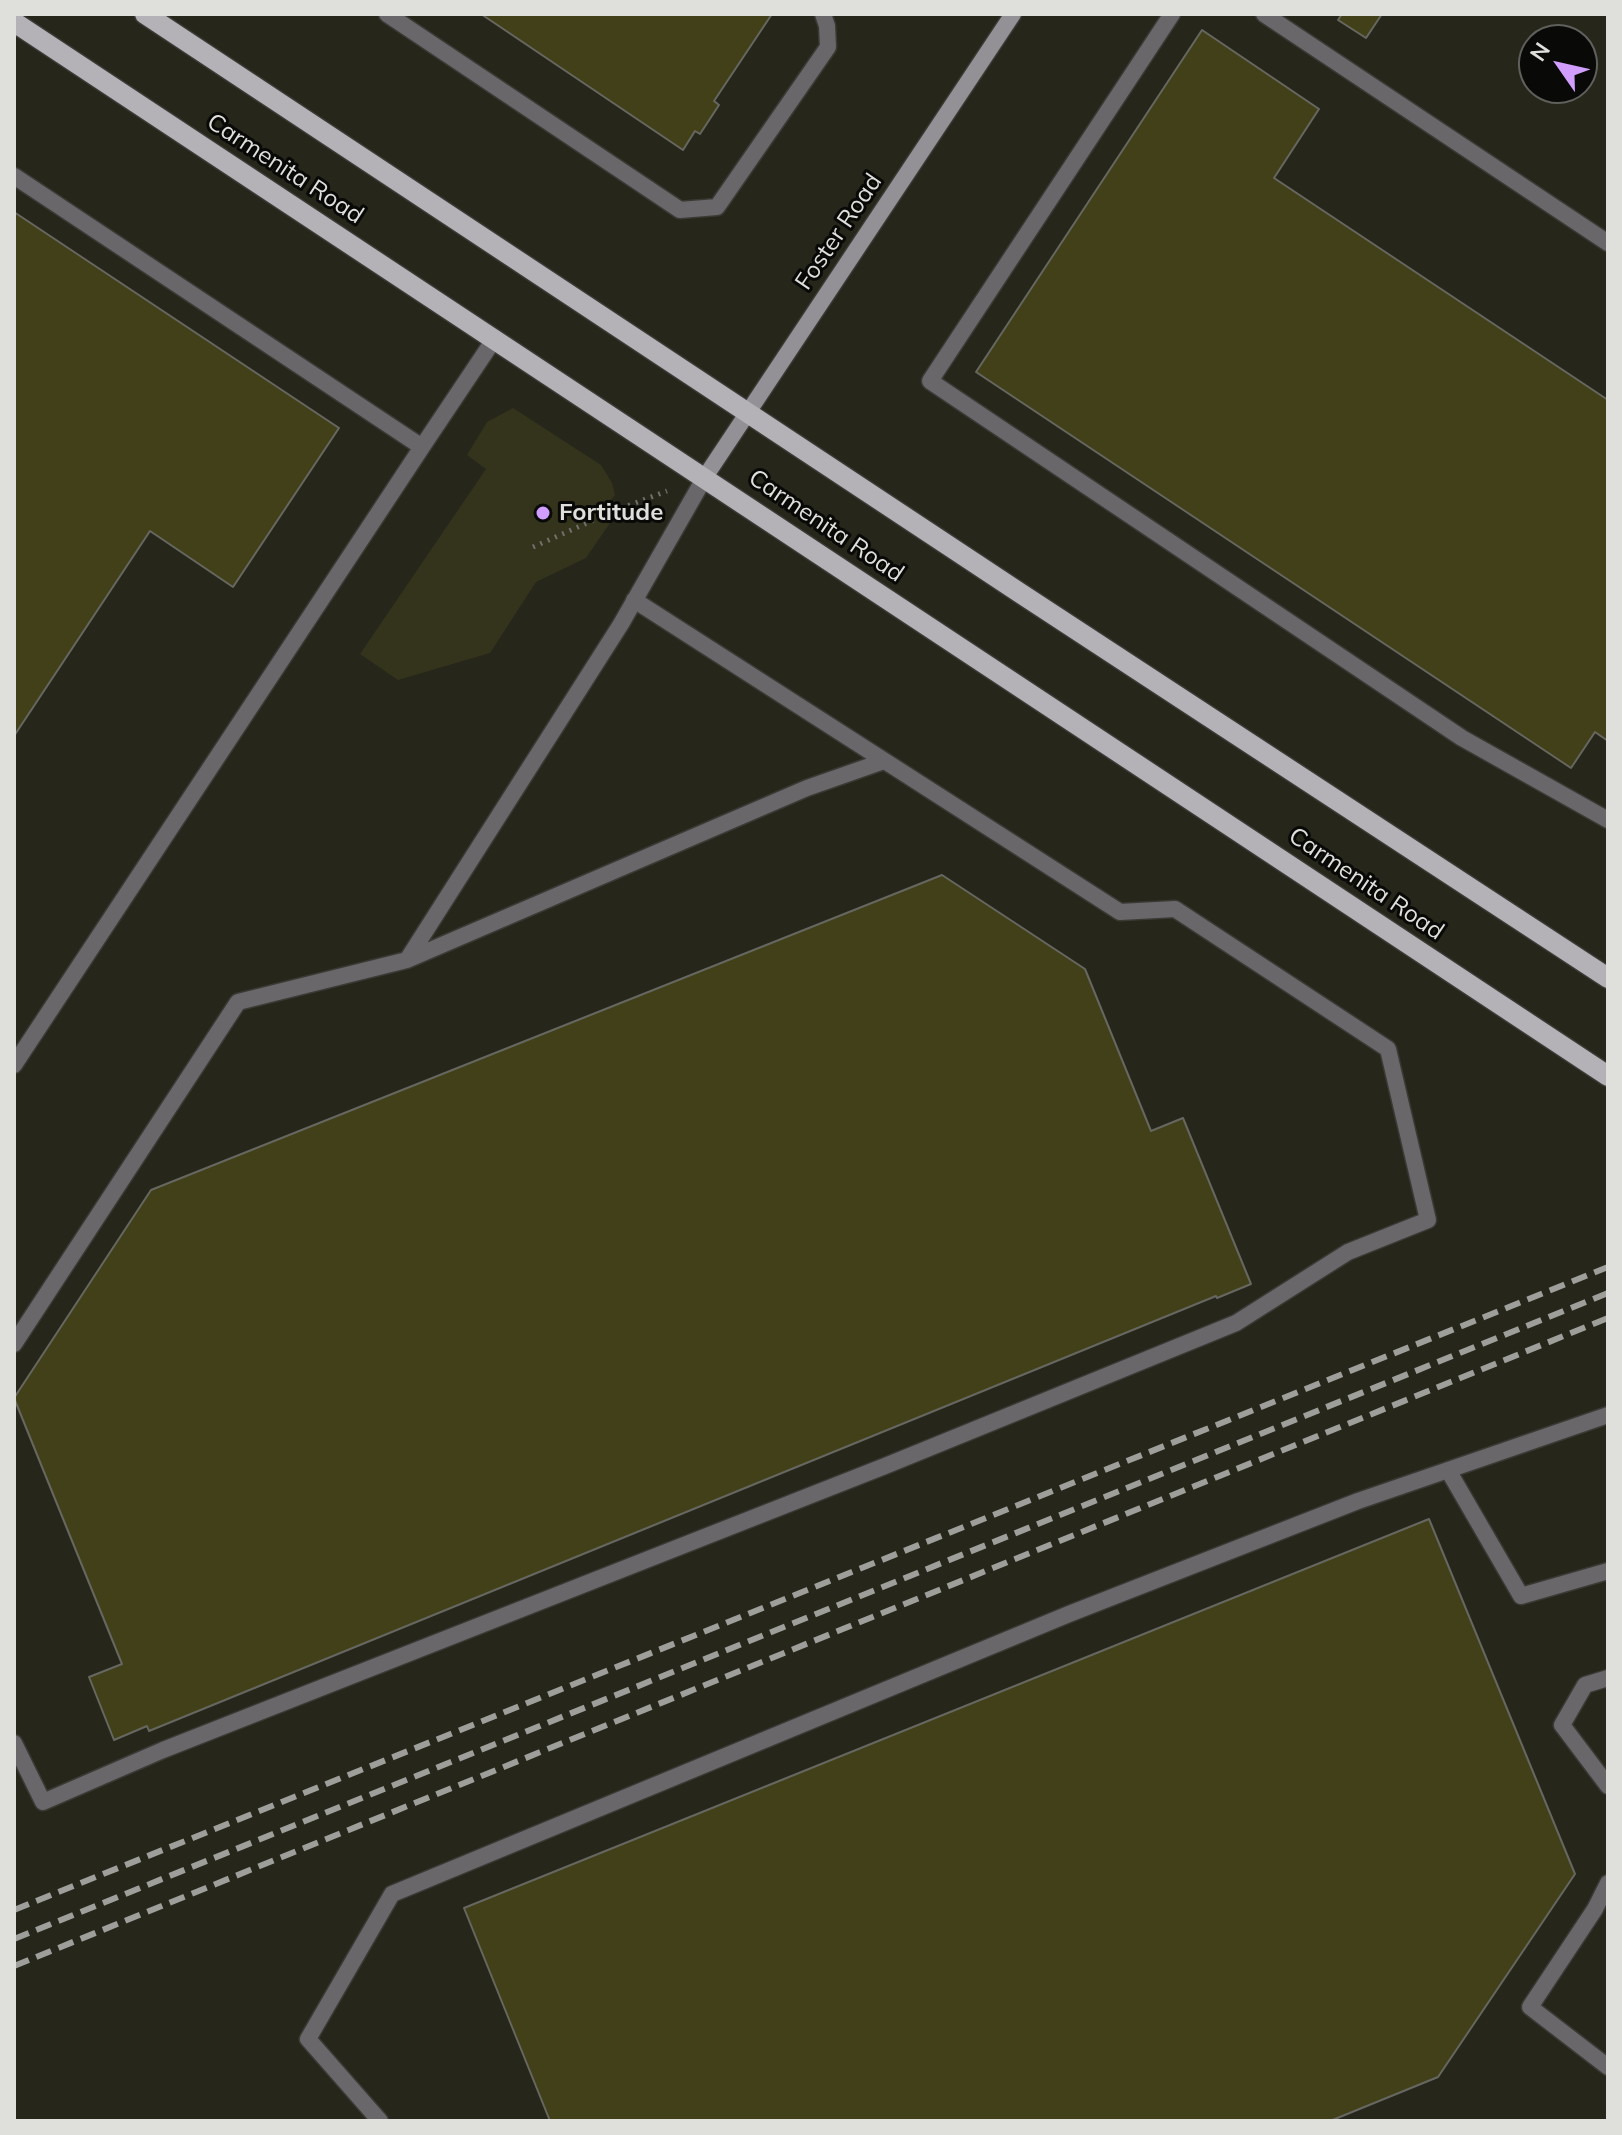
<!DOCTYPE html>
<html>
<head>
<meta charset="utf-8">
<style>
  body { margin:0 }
  #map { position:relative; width:1622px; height:2135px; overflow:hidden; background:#1f1f1a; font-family:Mulish,sans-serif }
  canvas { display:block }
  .frame { position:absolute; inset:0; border:16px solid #dfdfdc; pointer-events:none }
  .north { position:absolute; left:1518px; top:24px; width:80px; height:80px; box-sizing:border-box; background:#090907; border:2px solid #5f5f5c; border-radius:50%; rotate:304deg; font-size:22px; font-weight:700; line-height:32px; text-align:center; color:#dfdfdc }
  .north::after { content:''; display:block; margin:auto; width:28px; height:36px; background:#d19dfe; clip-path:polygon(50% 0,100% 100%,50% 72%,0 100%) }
</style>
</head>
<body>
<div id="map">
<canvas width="1622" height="2135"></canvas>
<div class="frame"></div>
<div class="north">N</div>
</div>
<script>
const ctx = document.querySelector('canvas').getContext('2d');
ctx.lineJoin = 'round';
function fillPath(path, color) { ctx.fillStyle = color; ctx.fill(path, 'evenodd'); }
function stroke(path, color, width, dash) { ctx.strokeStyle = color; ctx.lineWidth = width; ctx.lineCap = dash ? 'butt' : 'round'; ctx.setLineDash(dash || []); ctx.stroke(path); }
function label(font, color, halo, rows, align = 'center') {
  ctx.font = font + ' Mulish,sans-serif'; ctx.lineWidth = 6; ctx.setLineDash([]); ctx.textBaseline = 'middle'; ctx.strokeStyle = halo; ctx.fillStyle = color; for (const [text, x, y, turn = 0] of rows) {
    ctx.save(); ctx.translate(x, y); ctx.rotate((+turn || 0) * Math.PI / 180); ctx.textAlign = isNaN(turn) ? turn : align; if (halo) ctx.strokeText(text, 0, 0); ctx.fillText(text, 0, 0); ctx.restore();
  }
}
fillPath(new Path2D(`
  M14,14H1608V2121H14ZM1534,40H1582V88H1534Z`), '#26261b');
fillPath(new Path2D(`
  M513,408L601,465L612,483L615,495L606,506L614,517L586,558L536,582L490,653L398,680L360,654L486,469L467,455L487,422Z`), '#34341d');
const building = new Path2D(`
  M481,14H772L714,101L719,105L700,134L695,131L683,150Z
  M1342,14H1382L1366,38L1338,20Z
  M1202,30L1319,109L1274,178L1608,400V741L1595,732L1571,768L976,372Z
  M14,212L339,428L233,587L150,531L14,736Z
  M942,875L1085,969L1151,1131L1183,1118L1251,1284L1217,1298L1216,1296L149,1731L147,1726L114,1740L89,1677L122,1664L14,1398L151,1190Z
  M1429,1519L1575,1874L1438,2077L1330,2121H550L464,1908Z`);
fillPath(building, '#414018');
stroke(building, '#676761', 2);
const lane = new Path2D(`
  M387,14L680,210L717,207L828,47L827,26L823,14
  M1172,14L930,381L1462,738L1608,820
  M1264,14L1608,243
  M14,176L422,447L495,338
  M407,960L807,788L884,761
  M14,1065L422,447
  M14,1344L238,1002L407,960L621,624L705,477
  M1448,1470L1521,1596L1608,1571
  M1608,1678L1585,1685L1562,1725L1608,1786
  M14,1743L43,1802L163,1750L885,1466L1236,1323L1348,1252L1428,1220L1388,1049L1175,909L1120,912L634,600
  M1608,1883L1595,1909L1530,2007L1608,2067
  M380,2121L308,2039L392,1894L1069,1614L1358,1501L1608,1415`);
const secondary = new Path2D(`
  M705,477L1013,14`);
const primary = new Path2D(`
  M145,14L1020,593L1608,978
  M14,22L1608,1076`);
stroke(lane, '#3a3a35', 19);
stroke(secondary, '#3a3a35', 19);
stroke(primary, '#3a3a35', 23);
stroke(new Path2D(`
  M533,547L614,511L667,491`), '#70706c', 5, [2, 6]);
stroke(lane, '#69676a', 16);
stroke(secondary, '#939195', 16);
stroke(primary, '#b4b1b7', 20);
stroke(new Path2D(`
  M14,1910L1608,1267
  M14,1939L1608,1293
  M14,1966L1608,1318`), '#9e9e9a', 6, [16, 8]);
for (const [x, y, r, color] of [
  [543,513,8,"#d19dfe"]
]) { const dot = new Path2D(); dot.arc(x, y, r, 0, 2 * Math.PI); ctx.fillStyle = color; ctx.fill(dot); stroke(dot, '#090907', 3); }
label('24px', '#dfdfdc', '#090907', [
  ["Carmenita Road",285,169,33],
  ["Foster Road",839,232,-56],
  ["Carmenita Road",826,526,34],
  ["Carmenita Road",1366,884,34]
]);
label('bold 24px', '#dfdfdc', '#090907', [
  ["Fortitude",559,513]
], 'left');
</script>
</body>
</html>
